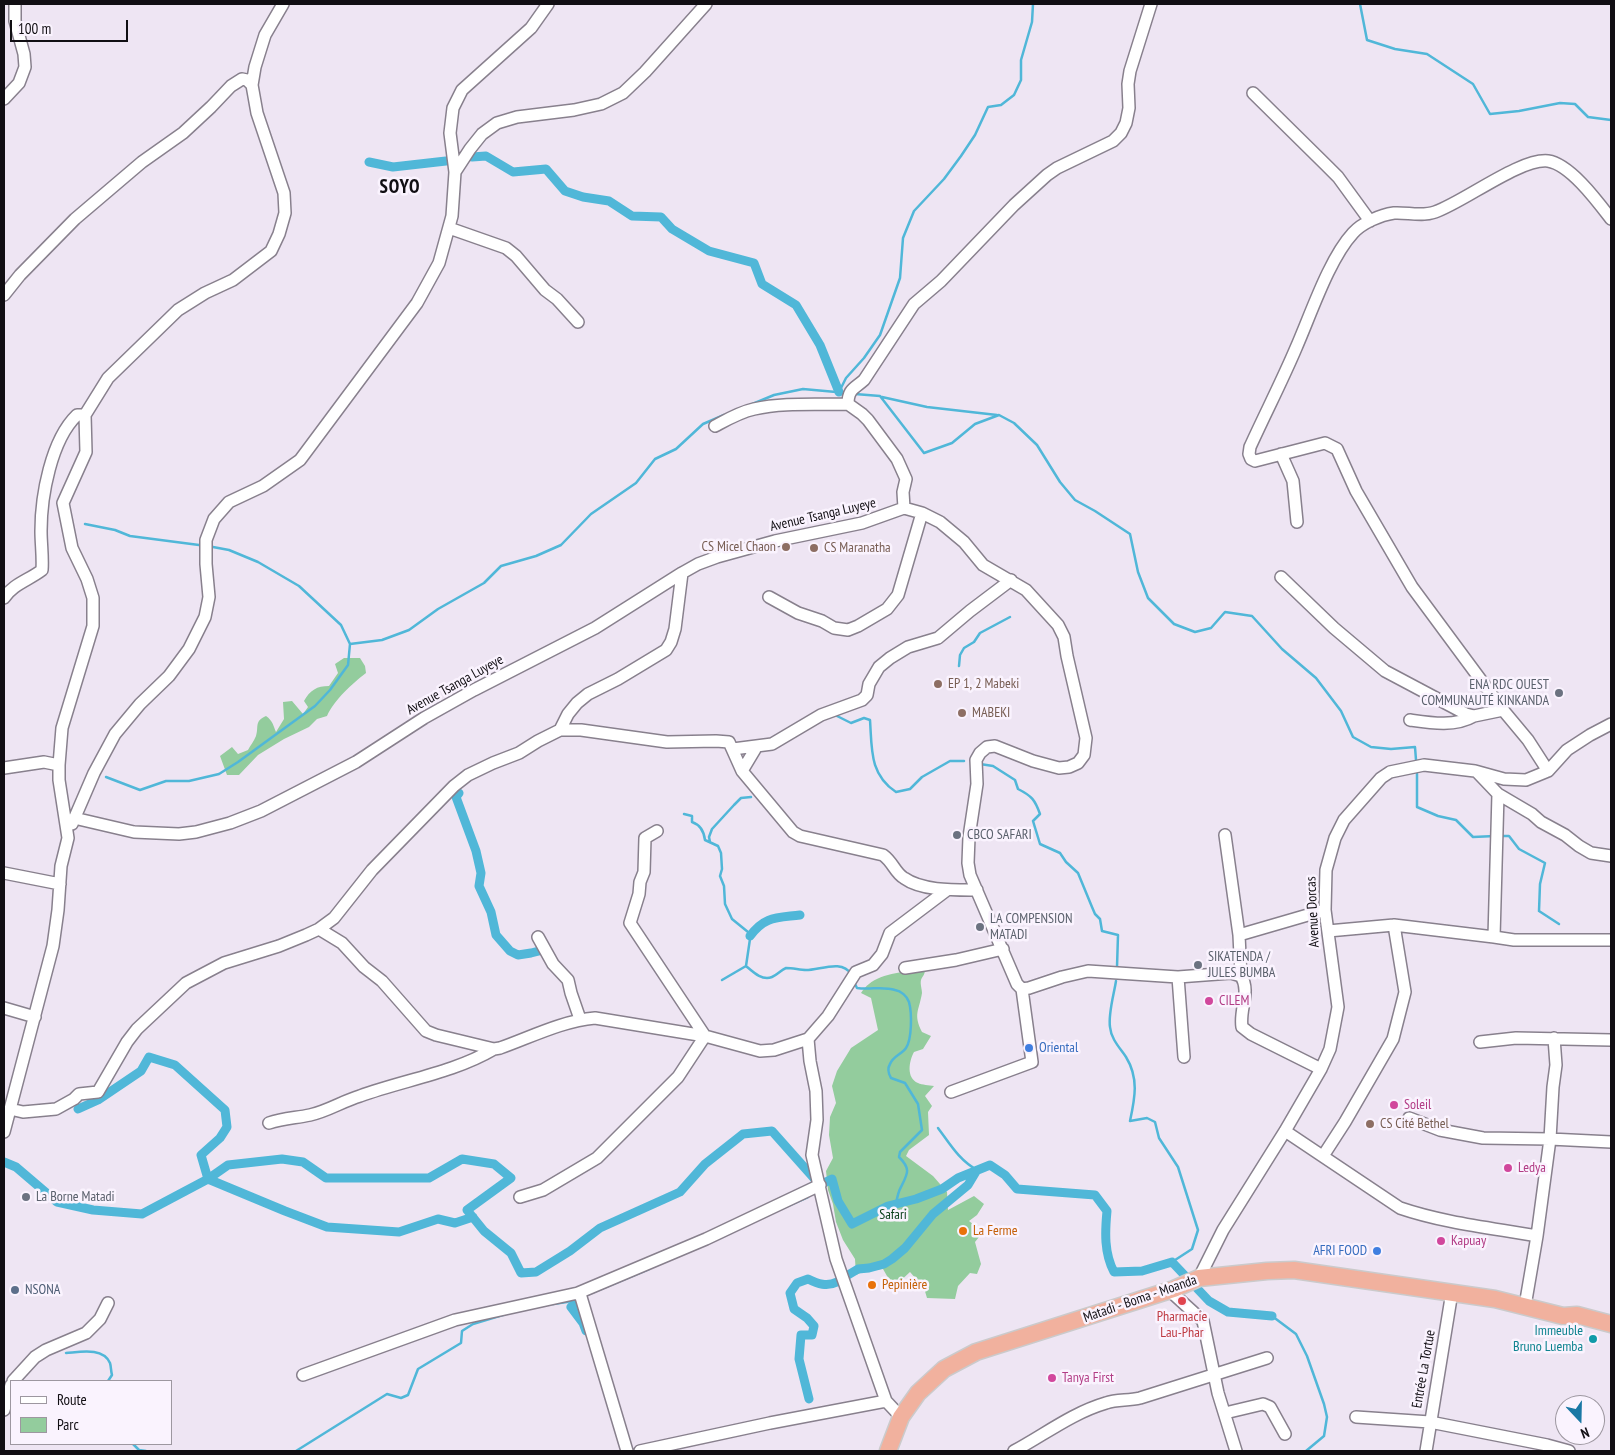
<!DOCTYPE html>
<html>
<head>
<meta charset="utf-8">
<style>
  body { margin:0 }
  #map { position:relative; width:1615px; height:1455px; overflow:hidden; background:#eee5f3; font-family:"PT Sans Narrow",sans-serif }
  canvas { display:block }
  .frame { position:absolute; inset:0; border:5px solid #110e13; pointer-events:none }
  .legend { position:absolute; left:10px; top:1380px; width:162px; height:65px; box-sizing:border-box; background:#faf3fe; border:1px solid #9d97a0; margin:0; padding:6px 9px; list-style:none; font-size:15px; color:#110e13 }
  .legend li { display:flex; align-items:center; gap:10px; height:25px }
  .legend b { width:25px; border:1px solid #9d97a0 }
  .north { position:absolute; left:1555px; top:1395px; width:50px; height:50px; box-sizing:border-box; background:#faf3fe; border:1px solid #9d97a0; border-radius:50%; rotate:159deg; font-size:14px; font-weight:700; line-height:20px; text-align:center; color:#110e13 }
  .north::after { content:''; display:block; margin:auto; width:18px; height:22px; background:#1a78a5; clip-path:polygon(50% 0,100% 100%,50% 72%,0 100%) }
  .scale { position:absolute; left:10px; top:20px; width:118px; height:22px; box-sizing:border-box; border:2px solid #110e13; border-top:0; padding-left:6px; font-size:15px; line-height:18px; white-space:nowrap; color:#110e13; -webkit-text-stroke:4px #faf3fe; paint-order:stroke }
</style>
</head>
<body>
<div id="map">
<canvas width="1615" height="1455"></canvas>
<div class="frame"></div>
<ul class="legend">
<li><b style="height:6px;background:#fff"></b>Route</li>
<li><b style="height:14px;background:#93cc9d"></b>Parc</li>
</ul>
<div class="north">N</div>
<div class="scale">100 m</div>
</div>
<script>
const ctx = document.querySelector('canvas').getContext('2d');
ctx.lineJoin = 'round';
function fillPath(path, color) { ctx.fillStyle = color; ctx.fill(path, 'evenodd'); }
function stroke(path, color, width, dash) { ctx.strokeStyle = color; ctx.lineWidth = width; ctx.lineCap = dash ? 'butt' : 'round'; ctx.setLineDash(dash || []); ctx.stroke(path); }
function label(font, color, halo, rows, align = 'center') {
  ctx.font = font + ' "PT Sans Narrow",sans-serif'; ctx.lineWidth = 5; ctx.setLineDash([]); ctx.textBaseline = 'middle'; ctx.strokeStyle = halo; ctx.fillStyle = color; for (const [text, x, y, turn = 0] of rows) {
    ctx.save(); ctx.translate(x, y); ctx.rotate((+turn || 0) * Math.PI / 180); ctx.textAlign = isNaN(turn) ? turn : align; if (halo) ctx.strokeText(text, 0, 0); ctx.fillText(text, 0, 0); ctx.restore();
  }
}
fillPath(new Path2D(`
  M344,658H360L365,666L366,673C353,683 334,700 327,716L317,719L309,727L284,739L258,755L239,775H227L220,756L232,747L238,754L248,750C250,746 254,741 256,736C259,727 254,721 266,716C273,721 273,725 276,732L284,719L283,702L292,701L303,714L308,707L304,701C310,690 317,686 329,686L338,673L335,664Z
  M925,969C925,975 923,975 921,980C920,984 922,989 922,993C919,1011 913,1014 922,1032L931,1036L923,1049L914,1052C909,1061 906,1078 918,1083C922,1085 929,1085 934,1086L925,1096L932,1106L928,1112L929,1135L909,1150L906,1156L933,1176L947,1192L948,1210L974,1196L984,1204L977,1215L969,1221L983,1232L975,1242L981,1264L977,1274L970,1273L958,1286L955,1299L927,1298L924,1288L910,1272L896,1285L887,1276L883,1269L865,1271L856,1275L855,1259L843,1240L836,1222L833,1204L828,1190L826,1171L833,1158L829,1135L830,1117L836,1103L832,1086L837,1071L851,1048L878,1030L871,998L861,993C863,990 866,986 869,984C882,973 908,971 925,969Z`), '#93cc9d');
stroke(new Path2D(`
  M1360,4L1367,40L1395,49L1427,54L1473,84L1490,114L1519,111L1560,103L1575,104L1588,117L1611,120
  M839,392L846,378L864,358L880,335L900,278L903,238L914,211L944,179L961,156L975,135L988,107L1001,105L1014,95L1021,80V60L1032,22L1033,4
  M855,394L880,396L924,453L952,443L975,424L999,415L1014,423L1037,445L1060,482L1075,500L1095,511L1130,534L1138,572L1148,598L1174,624L1195,632L1211,628L1225,612L1252,616L1282,649L1316,678L1341,711L1353,737L1371,747L1391,749L1415,747L1416,760
  M882,397L927,407L997,415
  M750,405L774,395L803,389L847,393
  M85,524L115,530L130,536L199,545
  M213,547L229,550L258,562L299,586L341,625L350,644
  M959,666L960,655L964,648L974,642L980,633L1010,617
  M835,715L851,723L864,718L870,720C872,748 869,774 896,792L910,789L922,777L950,761H964
  M980,764L993,766L1015,780L1018,789C1032,796 1035,800 1040,814L1033,821L1040,844L1060,853L1066,862L1078,873L1092,907L1095,914L1100,919L1102,931L1118,935L1117,967
  M1417,774V807L1438,816L1456,820L1473,837L1495,836
  M106,777L140,790L166,781H189L219,774L238,762L315,706L330,690L348,665L350,644L382,640L409,630L438,609L484,583L501,566L536,556L561,545L591,514L636,483L655,459L676,449L703,424L724,415
  M684,814L692,816V822C701,825 704,832 705,840L718,846L721,853L722,869L720,876L724,886L725,904L732,919L748,932L750,939L746,966
  M1500,836H1509L1519,849L1545,863L1540,884L1539,911L1559,924
  M710,842L709,837L712,829L734,805L741,798L751,797
  M722,980L746,966C753,972 762,981 772,977C777,975 781,970 786,968C793,968 800,970 806,970C820,970 842,959 851,974
  M1116,981C1114,994 1108,1014 1110,1027C1111,1039 1120,1048 1126,1057C1139,1078 1135,1098 1130,1121L1147,1118L1155,1122L1159,1138L1178,1167L1198,1230L1192,1249L1172,1262
  M854,982L857,988C870,990 883,986 895,990C901,991 907,996 909,1002C912,1013 912,1039 906,1048C902,1054 893,1056 890,1064C887,1069 888,1073 891,1078L905,1083L918,1104L922,1130L900,1152L899,1157C911,1169 908,1173 901,1187C898,1192 897,1198 896,1204
  M938,1128C950,1144 959,1160 977,1170
  M783,1208L808,1197
  M589,1294L649,1269
  M553,1304L567,1302L577,1298
  M1272,1316L1296,1334L1307,1356L1324,1404L1327,1417L1324,1436L1306,1451
  M66,1353C80,1352 103,1347 110,1363C111,1366 111,1372 112,1375L108,1381
  M133,1444L139,1450L146,1451
  M296,1451L387,1394L401,1398L408,1395L418,1369L461,1343L462,1331L473,1324L506,1314`), '#50b7d8', 2.5);
stroke(new Path2D(`
  M472,157L486,156L513,172L546,169L565,191L583,197L609,201L632,216L661,217L672,229L709,251L754,263L762,284L796,305L820,345L839,392
  M369,162L393,167L446,161
  M459,793L456,797L476,851L481,873L479,886L491,912L496,935L510,951L518,955L531,953L539,951
  M750,936C765,916 776,918 800,915
  M78,1109L98,1100L141,1071L149,1057L175,1065L225,1110L227,1127L220,1138L201,1155L208,1179L285,1211L327,1227L399,1232L438,1219L455,1223L473,1217
  M4,1162L16,1167L57,1202L93,1210L142,1214L208,1179L228,1165L282,1159L303,1162L326,1178H429L462,1159L494,1164L511,1178L467,1210L484,1231L511,1253L521,1273L536,1272L570,1251L600,1228L680,1192L705,1164L743,1134L772,1131L820,1185L832,1179L838,1201L852,1224L888,1206L916,1199L942,1189L958,1178L990,1165L1005,1175L1017,1189L1095,1195L1107,1211C1105,1232 1104,1253 1114,1272L1142,1271L1172,1262L1209,1301L1228,1312L1272,1316
  M848,1275L858,1269L869,1268L884,1264L892,1259L905,1248L933,1214L968,1185L977,1170
  M581,1297L571,1307L583,1323L586,1331
  M809,1399L799,1359L801,1335H812L814,1326L807,1318L794,1309L790,1293L797,1283L808,1279C818,1284 827,1287 837,1282`), '#50b7d8', 9);
const minor = new Path2D(`
  M1253,93L1326,165L1338,177L1370,221
  M4,99L19,83L25,67L24,54L15,21V4
  M455,172L450,133L453,108L462,90L531,28L548,4
  M449,228L506,248L516,256L545,290L557,299L578,322
  M4,295L20,275L75,219L142,162L183,133L211,107L231,86L242,79L247,80L252,85
  M715,426C728,419 740,412 754,409C784,402 817,405 848,404
  M1281,454L1293,481L1297,522
  M904,508L903,492L906,479L897,459L868,420L862,414L848,404C848,389 854,389 864,380L914,304L941,281L1014,205L1047,175L1057,168L1113,141L1121,133L1126,123L1129,108L1128,84L1130,71L1151,4
  M1281,577L1334,628L1385,671L1466,714L1474,716L1503,710
  M769,597L798,613L822,621L834,628L848,630L858,626L887,609L898,595L922,513
  M4,598C13,584 29,580 42,570C43,557 41,544 41,531C41,496 51,440 77,415H85
  M1410,720C1431,723 1455,727 1474,716
  M560,730L568,714L577,703L588,694L618,679L666,650L671,642L675,629L682,573
  M733,749L772,744L821,715L862,700L867,695L869,684L879,667L890,658L908,647L938,638L970,611L1011,580
  M4,768L44,762L59,765
  M742,771L757,746
  M1548,771L1528,740L1503,710L1412,587L1356,491L1337,449L1325,443L1255,461L1251,459L1249,454L1250,447C1265,414 1282,381 1296,348C1311,314 1329,259 1353,233C1362,223 1380,215 1394,213C1407,212 1421,217 1435,212C1464,202 1520,158 1548,161C1570,164 1598,202 1611,219
  M1477,772L1498,794L1532,814L1541,822L1565,835L1579,846L1591,853L1611,856
  M74,818L134,832L179,834L196,832L230,823L261,811L356,762L424,718L474,690L595,628L682,573L698,564L717,557L775,541L862,523L904,508L922,513L940,522L964,542L983,565L1026,590L1058,625L1064,637L1067,656L1086,738L1084,755L1078,763L1069,767L1059,768L1033,761L995,746L987,747L980,753L976,760L977,784L969,837L968,863L970,875L1017,984L1022,989
  M72,824L94,773L115,734L140,704L169,676L189,649L205,617L209,597L206,564V540L214,519L229,502L263,486L300,460L417,303L439,263L452,216L455,172L470,149L482,134L497,123L517,117L574,110L601,104L623,93L645,72L706,4
  M657,831L645,838L644,872L640,882L639,894L630,923L705,1036L760,1051L774,1050L808,1039
  M1225,835L1239,935
  M4,873L60,884
  M319,929L342,943L364,967L382,981L426,1031L436,1035L494,1049L500,1048C531,1037 562,1021 595,1018L705,1036L678,1077L597,1158L543,1190L520,1197
  M1328,931L1394,925L1494,937L1514,940H1611
  M538,937L553,964L568,980L571,993L580,1019
  M1494,937L1498,794
  M905,968L956,960L1003,949
  M1178,977L1184,1057
  M1022,989L1029,988L1062,977L1088,971L1178,977L1231,973L1241,976
  M4,1008L35,1017
  M1480,1042L1516,1038L1611,1040
  M1321,1069L1251,1034L1242,1027C1239,1009 1251,992 1241,976L1239,935L1325,910
  M951,1092L1032,1062L1022,989
  M10,1109L23,1112L56,1109L74,1099L79,1094L98,1092L127,1042L137,1029L186,983L224,963L279,946L306,935L319,929L334,918L372,870L454,786L468,775L493,763L519,753L538,741L560,730H581L667,742L716,741L729,742L742,771L793,832L800,836L883,855C893,862 895,873 904,878C922,891 955,890 977,890
  M1409,1118L1440,1130L1483,1138L1550,1139L1611,1142
  M269,1123C283,1118 296,1118 310,1115C328,1111 343,1101 360,1096C404,1080 453,1073 494,1049
  M1285,1131L1400,1208C1444,1223 1492,1228 1537,1236
  M4,1132L53,946L58,910L61,866L68,838L59,780V765L62,728L93,626V598L87,579L72,548L63,503L86,452L85,415L108,378L178,310L205,293L233,280L271,251L279,234L285,213L284,193L257,113L252,85L255,67L265,35L283,4
  M1323,1156L1345,1122L1393,1039L1405,992L1394,925
  M1199,1278L1223,1230L1285,1131L1321,1069L1330,1049L1338,1007L1325,910L1326,870L1335,838L1344,820L1381,778L1390,772L1424,765L1475,771L1504,779L1526,780L1548,771L1567,750L1590,735L1611,724
  M1169,1290L1203,1321L1218,1393L1236,1451
  M578,1293L581,1297L627,1451
  M1525,1306L1537,1236L1550,1139L1553,1087L1556,1065L1554,1038
  M303,1375L455,1320L578,1293L706,1239L820,1185
  M13,1381L35,1357L46,1350L86,1333L100,1319L108,1303
  M4,1410L11,1385
  M1225,1413L1263,1404L1270,1407L1285,1434
  M901,1417L886,1401L836,1259L812,1155L817,1120L816,1091L810,1061L808,1039L828,1016L856,972L873,965L882,954L890,933L947,890
  M1356,1417L1430,1422L1547,1445L1569,1451
  M640,1451L770,1423L886,1401
  M1014,1451C1044,1435 1072,1413 1106,1403C1117,1399 1128,1401 1140,1398L1267,1358
  M1426,1451L1452,1292`);
const highway = new Path2D(`
  M888,1451L901,1417L918,1393L944,1369L976,1352L1174,1289L1199,1278L1267,1271L1294,1270L1495,1299L1563,1316L1577,1315L1611,1324`);
stroke(minor, '#88808d', 14);
stroke(highway, '#cbcacb', 19);
stroke(minor, '#fff', 11);
stroke(highway, '#f1b19e', 16);
for (const [x, y, r, color] of [
  [786,547,5,"#8d6e63"],
  [814,548,5,"#8d6e63"],
  [938,684,5,"#8d6e63"],
  [1559,693,5,"#6b7280"],
  [962,713,5,"#8d6e63"],
  [957,835,5,"#6b7280"],
  [980,927,5,"#6b7280"],
  [1198,965,5,"#6b7280"],
  [1209,1001,5,"#d1479c"],
  [1029,1048,5,"#3f7fe0"],
  [1394,1105,5,"#d1479c"],
  [1370,1124,5,"#8d6e63"],
  [1508,1168,5,"#d1479c"],
  [26,1197,5,"#6b7280"],
  [963,1231,5,"#e8710a"],
  [1441,1241,5,"#d1479c"],
  [1377,1251,5,"#3f7fe0"],
  [872,1285,5,"#e8710a"],
  [15,1290,5,"#5c6f8a"],
  [1182,1301,5,"#e0444e"],
  [1593,1339,5,"#0f9aa8"],
  [1052,1378,5,"#d1479c"]
]) { const dot = new Path2D(); dot.arc(x, y, r, 0, 2 * Math.PI); ctx.fillStyle = color; ctx.fill(dot); stroke(dot, '#faf3fe', 2); }
label('14px', '#110e13', '#faf3fe', [
  ["Avenue Tsanga Luyeye",823,515,-13],
  ["Avenue Tsanga Luyeye",455,685,-29],
  ["Avenue Dorcas",1313,912,-93],
  ["Matadi - Boma - Moanda",1140,1299,-19],
  ["Entrée La Tortue",1424,1369,-80]
]);
label('14px', '#785e54', '#faf3fe', [
  ["CS Micel Chaon",776,547,"right"],
  ["CS Maranatha",824,548],
  ["EP 1, 2 Mabeki",948,684],
  ["MABEKI",972,713],
  ["CS Cité Bethel",1380,1124]
], 'left');
label('14px', '#5b616d', '#faf3fe', [
  ["ENA RDC OUEST",1549,685,"right"],
  ["COMMUNAUTÉ KINKANDA",1549,701,"right"],
  ["CBCO SAFARI",967,835],
  ["LA COMPENSION",990,919],
  ["MATADI",990,935],
  ["SIKATENDA /",1208,957],
  ["JULES BUMBA",1208,973],
  ["La Borne Matadi",36,1197]
], 'left');
label('14px', '#b23c85', '#faf3fe', [
  ["CILEM",1219,1001],
  ["Soleil",1404,1105],
  ["Ledya",1518,1168],
  ["Kapuay",1451,1241],
  ["Tanya First",1062,1378]
], 'left');
label('14px', '#366cbe', '#faf3fe', [
  ["Oriental",1039,1048],
  ["AFRI FOOD",1367,1251,"right"]
], 'left');
label('14px', '#0d411d', '#faf3fe', [
  ["Safari",893,1215]
]);
label('14px', '#c56008', '#faf3fe', [
  ["La Ferme",973,1231],
  ["Pepinière",882,1285]
], 'left');
label('14px', '#4e5e75', '#faf3fe', [
  ["NSONA",25,1290]
], 'left');
label('14px', '#be3a42', '#faf3fe', [
  ["Pharmacie",1182,1317],
  ["Lau-Phar",1182,1333]
]);
label('14px', '#0d838f', '#faf3fe', [
  ["Immeuble",1583,1331],
  ["Bruno Luemba",1583,1347]
], 'right');
ctx.letterSpacing = '1px';
label('bold 19px', '#110e13', '#faf3fe', [
  ["SOYO",400,188]
]);
ctx.letterSpacing = '0px';
</script>
</body>
</html>
